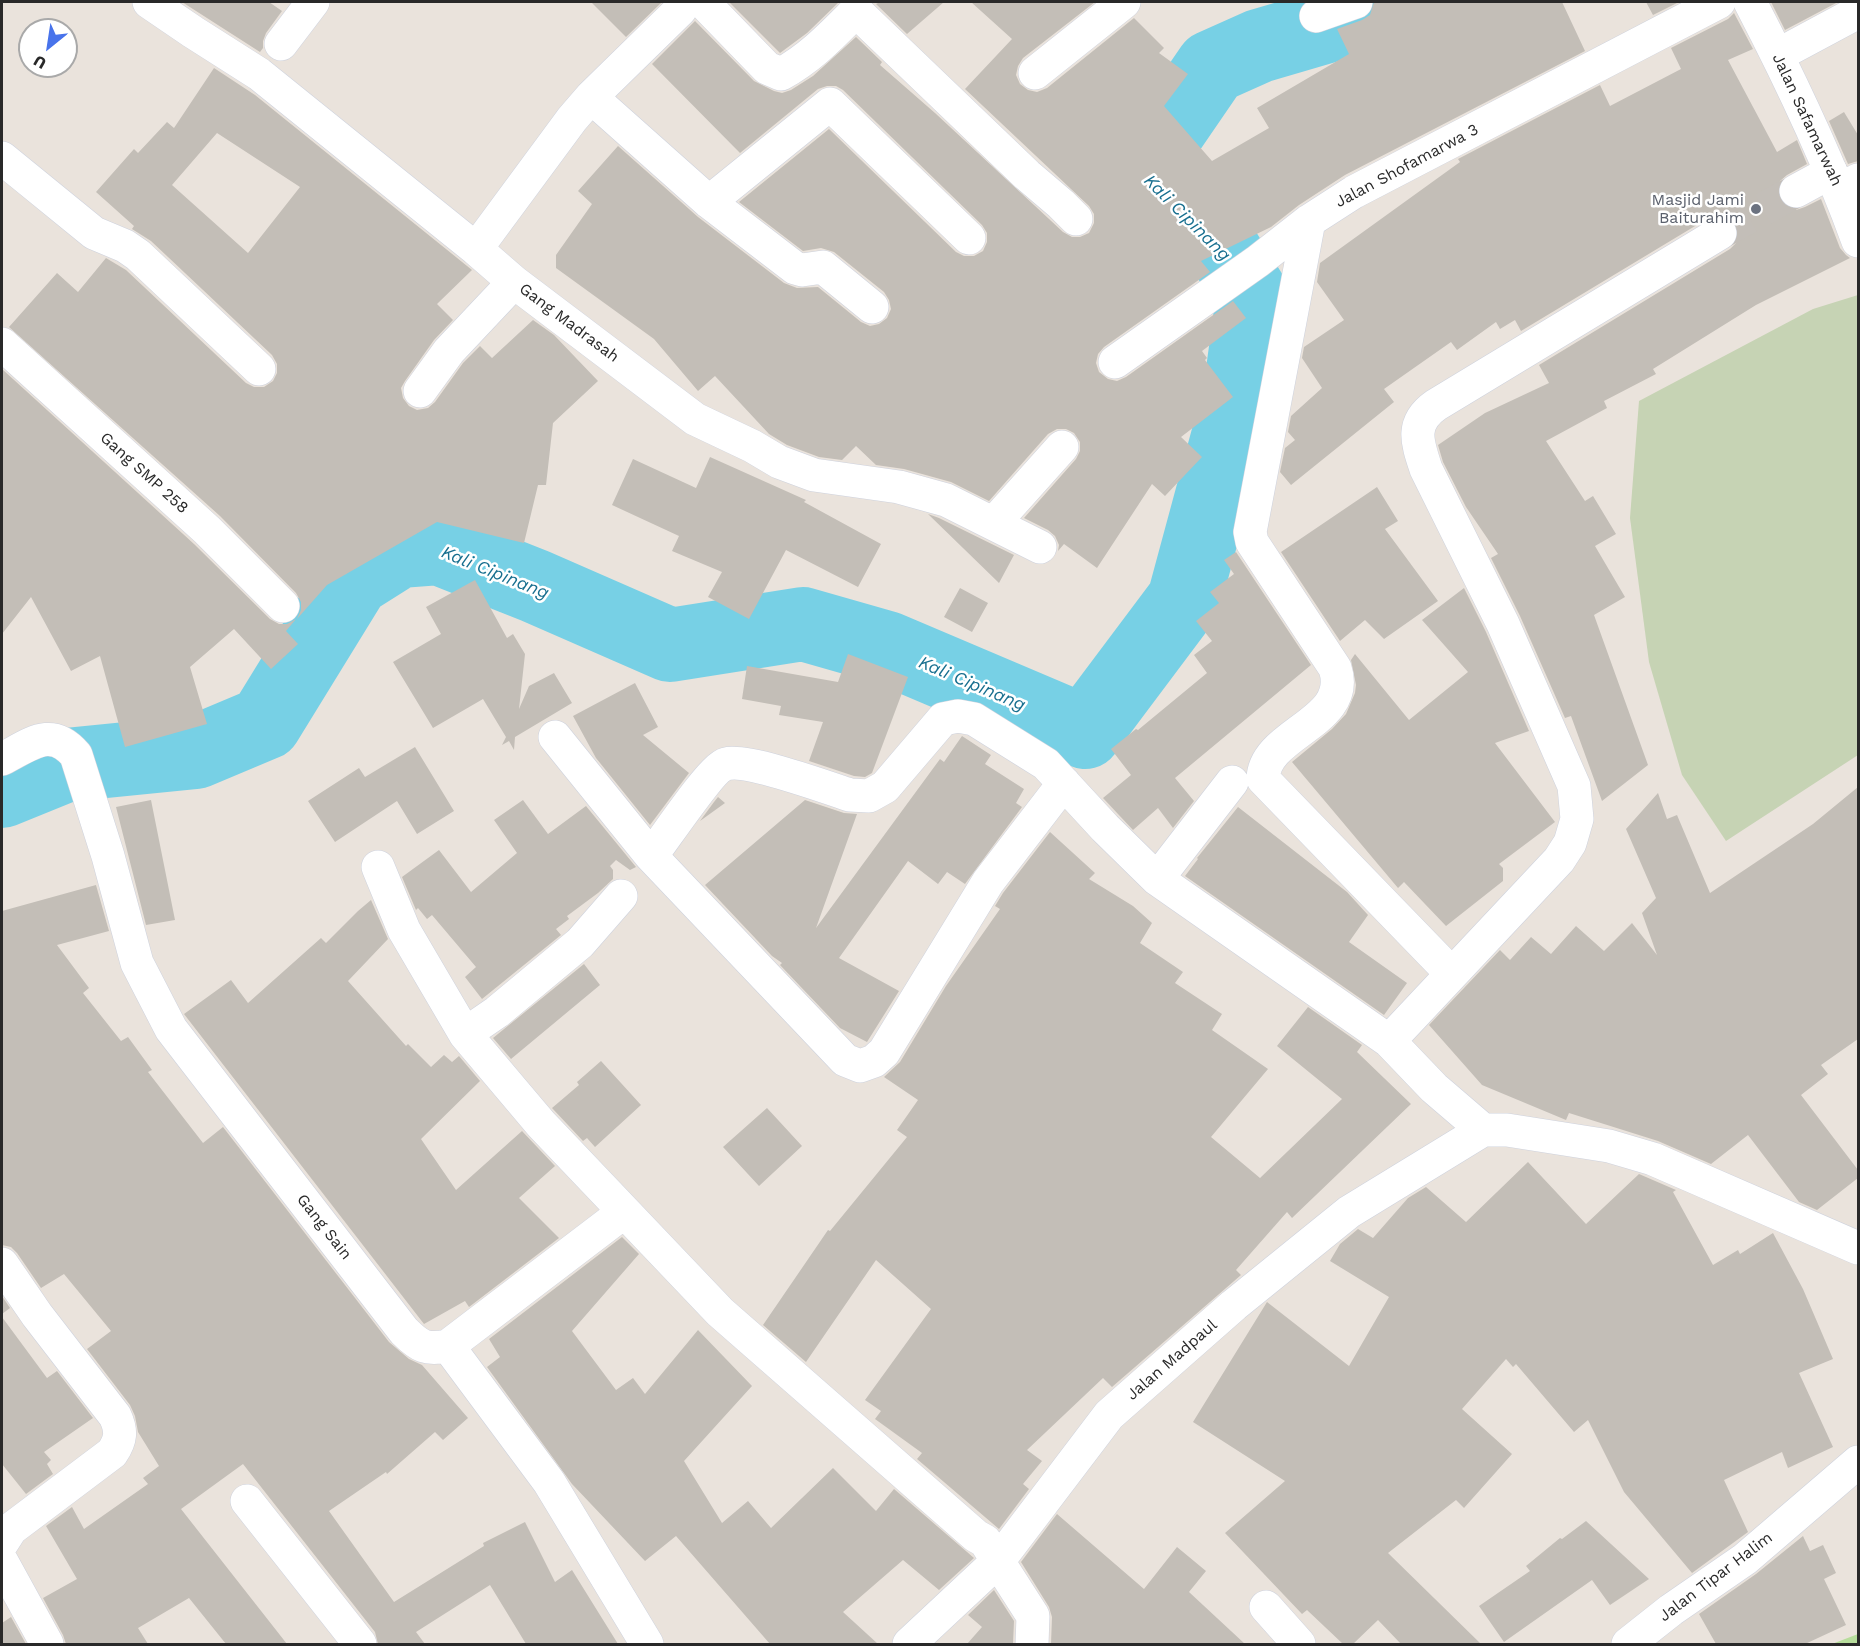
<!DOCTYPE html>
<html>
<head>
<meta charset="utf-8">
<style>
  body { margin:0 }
  #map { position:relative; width:1860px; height:1646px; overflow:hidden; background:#eae3dc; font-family:"Work Sans",sans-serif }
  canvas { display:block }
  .frame { position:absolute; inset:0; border:3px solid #292929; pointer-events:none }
  .north { position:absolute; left:18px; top:18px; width:60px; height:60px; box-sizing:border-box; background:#fff; border:2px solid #a9a9a9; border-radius:50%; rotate:210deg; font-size:16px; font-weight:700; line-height:24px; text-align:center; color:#292929 }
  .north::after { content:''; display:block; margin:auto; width:21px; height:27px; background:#4873eb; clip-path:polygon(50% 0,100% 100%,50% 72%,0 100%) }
</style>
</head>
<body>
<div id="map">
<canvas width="1860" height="1646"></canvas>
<div class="frame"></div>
<div class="north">U</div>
</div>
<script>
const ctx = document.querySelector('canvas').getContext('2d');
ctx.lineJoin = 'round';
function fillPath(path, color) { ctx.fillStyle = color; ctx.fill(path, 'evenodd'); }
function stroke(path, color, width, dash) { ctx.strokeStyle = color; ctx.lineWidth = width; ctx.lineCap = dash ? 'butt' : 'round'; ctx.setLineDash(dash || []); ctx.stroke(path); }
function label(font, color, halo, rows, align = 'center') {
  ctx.font = font + ' "Work Sans",sans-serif'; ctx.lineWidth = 5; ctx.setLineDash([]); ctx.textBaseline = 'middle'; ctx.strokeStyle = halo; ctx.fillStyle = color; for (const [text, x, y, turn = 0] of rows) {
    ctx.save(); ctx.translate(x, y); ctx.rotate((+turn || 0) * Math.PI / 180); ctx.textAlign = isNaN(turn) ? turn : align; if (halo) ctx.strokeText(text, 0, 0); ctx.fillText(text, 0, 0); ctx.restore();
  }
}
fillPath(new Path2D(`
  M1858,1634V1644H1832Z`), '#b7dd9c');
fillPath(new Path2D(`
  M1858,295V755L1726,841L1682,775L1649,662L1630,518L1639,401L1813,309Z`), '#c6d3b4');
stroke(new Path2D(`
  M2,791L66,765L196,752L265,723L353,580L399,551L439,548L535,586L670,645L803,624L887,648L1085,732L1184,600L1240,393L1253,297L1225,252L1140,172L1212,67L1259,46L1409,2`), '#77d0e5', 74);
fillPath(new Path2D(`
  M182,2H269L282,11L266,33L263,41V48L260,52Z
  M591,2H662L626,37Z
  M729,2H839L807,33L780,53Z
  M880,2H944L907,34L876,4Z
  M971,2H1095L1023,58L1018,66L1016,75L1020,84L1028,90L1037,92L1047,88L1134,18L1164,48L1159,53L1188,74L1164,106L1212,161L1269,128L1257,108L1349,54L1337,29L1362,20L1370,15L1374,2H1562L1585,51L1345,175L1299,205L1271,227L1201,261L1210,272L1104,347L1098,354L1096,363L1099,372L1108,379L1117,381L1126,377L1233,301L1246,318L1202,351L1207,358L1205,360L1233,397L1181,437L1202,457L1165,496L1152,484L1097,568L1064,544L1058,551L1059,545L1055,536L1048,530L1024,518L1076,459L1080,451V442L1074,433L1066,429H1057L1048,434L989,501L951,482L904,469L876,465L856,446L842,460L819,457L787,445L769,434L715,376L698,391L654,339L556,268V255L592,204L578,191L618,146L698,217L784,283L797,288L818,287L861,322L870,326L879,324L887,318L891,309L889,300L884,292L834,252L821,248L803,251L739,202L829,129L956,252L964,256H974L983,251L987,242V233L982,225L843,90L836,86H827L818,89L740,153L652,64L695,21L754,81L774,91L782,93L791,90L813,76L856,37L882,62L880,65L935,113L1063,232L1072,237H1080L1089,233L1094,223V214L1089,206L965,89L1012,39Z
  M1646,2H1679L1653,15Z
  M1771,2H1838L1785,30Z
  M1734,13L1753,49L1728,60L1777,152L1797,140L1807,164L1787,175L1780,181L1777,190L1779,199L1787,207L1796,210L1805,207L1821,199L1840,248L1846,255L1850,258L1756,305L1653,369L1656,374L1604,401L1607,408L1546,441L1585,501L1593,496L1616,534L1595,546L1625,597L1594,615L1648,765L1602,801L1571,716L1565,718L1520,616L1491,558L1498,554L1466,507L1443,462L1438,445L1485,413L1549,383L1539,365L1730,249L1736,243L1739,233L1736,223L1730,217L1720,214L1710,217L1521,331L1515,320L1500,329L1496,322L1457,350L1451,342L1384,389L1394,402L1291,485L1280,472L1285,448L1295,440L1288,432L1291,416L1322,388L1302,358L1304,347L1344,320L1317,282L1320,263L1460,162L1458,159L1600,85L1610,106L1681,69L1671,48L1728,19Z
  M214,68L255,95L472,270L437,304L453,320L434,340L405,381L401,388L403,398L409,406L417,410L428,408L435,402L463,363L480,346L492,358L533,320L554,335L598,381L553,423L546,485H538L524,543L437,522L327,585L297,619L301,610V602L296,593L220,516L9,327L57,273L78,292L106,258L126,270L246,383L254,387H264L273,381L277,373V364L272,355L151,241L132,229L134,226L96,192L134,149L138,153L167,122L174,128ZM217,133L300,187L248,253L172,185Z
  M1844,112L1858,135V161L1848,164L1829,121Z
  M2,369L194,544L270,619L279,624H287L296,619L286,631L298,644L271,669L234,629L190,667L207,724L125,747L100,656L71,671L31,597L2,634Z
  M710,457L806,500L804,502L881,544L858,587L786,550L749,619L708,597L722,572L672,551L679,536L612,505L633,459L696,488Z
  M1377,487L1398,521L1385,529L1438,601L1384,639L1365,620L1340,641L1281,552Z
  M928,514L939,518L1014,555L999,583Z
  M1236,552L1311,665L1175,778L1194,801L1173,828L1158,808L1133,830L1103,798L1131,775L1111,749L1136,729L1138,730L1207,673L1194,655L1212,641L1196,621L1219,603L1210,592L1234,574L1224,560Z
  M475,580L507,638L513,634L525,654L519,709L529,686L554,673L572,703L515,737L514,750L509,741L502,745L506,737L483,699L433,728L393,662L441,634L426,607Z
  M960,588L988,603L972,632L944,617Z
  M1464,588L1486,632L1529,731L1495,743L1555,822L1499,864L1503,868V881L1446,926L1404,882L1398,888L1292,762L1332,729L1346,714L1355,693L1356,685L1351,660L1355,654L1409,720L1468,672L1422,620Z
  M848,654L908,677L872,773L865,777L854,776L809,761L823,722L779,715L781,706L742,699L747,666L838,682Z
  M635,683L658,727L643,735L689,773L650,825L596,758L573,716Z
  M962,736L991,755L985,764L1024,789L1016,803L1022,807L965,884L947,872L938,884L908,861L839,958L899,991L867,1042L840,1028L780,965L782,963L772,956L705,885L805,800L844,813L857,814L816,928L940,759L944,762Z
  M415,747L454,811L417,834L397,801L335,842L308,801L359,768L365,777Z
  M1858,787V1039L1821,1065L1828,1074L1801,1095L1858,1170V1178L1817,1210L1799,1202L1748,1135L1711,1164L1658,1141L1569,1113L1566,1120L1482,1085L1429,1025L1500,950L1510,960L1531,937L1551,954L1576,926L1604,951L1632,923L1657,955L1642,913L1656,898L1626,829L1658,793L1667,819L1677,815L1710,893L1813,824Z
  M718,797L725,803L700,821L714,802Z
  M151,800L175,920L146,925L116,807Z
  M523,800L548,834L586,806L636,867L630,870L616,860L610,866L613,870V879L598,893L567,916L569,919L556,929L561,935L482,999L465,977L476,967L432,915L427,919L418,908L416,910L402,877L439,850L471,892L517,853L494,820Z
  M1238,807L1347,892L1368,915L1349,942L1407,983L1384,1015L1185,876L1198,859L1197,858Z
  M1050,832L1095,873L1089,879L1133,906L1152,923L1140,943L1183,972L1175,983L1222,1014L1212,1030L1268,1069L1211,1137L1260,1178L1342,1099L1277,1046L1308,1007L1362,1045L1357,1052L1411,1104L1292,1218L1287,1212L1236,1270L1241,1275L1112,1387L1103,1378L1027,1450L1042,1461L1023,1484L1029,1489L999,1529L917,1459L922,1453L875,1419L881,1411L865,1400L931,1309L876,1260L806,1362L763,1325L828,1230L830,1231L907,1137L897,1130L918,1100L884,1077L900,1062L946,986L1000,909L995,906L1003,893Z
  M96,885L109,931L57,945L89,988L83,993L121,1041L128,1037L152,1070L148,1072L203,1143L223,1127L389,1342L409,1359L422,1365L468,1418L443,1440L435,1432L387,1474L386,1472L329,1511L394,1602L484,1546L483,1543L525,1522L555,1582L572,1570L618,1644H526L490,1585L416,1632L425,1644H378L375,1632L243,1464L181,1509L287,1644H226L189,1598L138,1628L148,1644H66L63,1635L43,1598L77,1579L46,1526L72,1507L84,1529L148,1484L143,1478L159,1466L138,1432L135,1416L130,1405L87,1349L111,1331L64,1274L41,1288L17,1253L11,1247L2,1245V911Z
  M371,900L388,939L348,981L406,1046L408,1044L431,1067L444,1055L452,1062L459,1056L480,1081L421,1139L456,1190L522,1131L555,1166L519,1198L559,1238L469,1307L465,1301L424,1324L184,1014L231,980L248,1003L321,938L326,943L358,911Z
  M584,964L600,985L511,1059L493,1038Z
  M601,1061L641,1105L595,1147L587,1138L583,1141L552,1108L579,1085L577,1082Z
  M767,1108L802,1146L759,1186L723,1147Z
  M1528,1162L1586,1224L1639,1174L1676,1190L1673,1192L1713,1265L1738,1250L1740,1254L1773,1233L1803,1289L1833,1359L1799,1373L1833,1447L1788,1468L1782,1452L1724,1480L1748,1532L1692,1573L1624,1492L1588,1420L1574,1432L1516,1364L1513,1367L1506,1359L1462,1409L1512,1454L1464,1508L1456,1500L1388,1553L1481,1644H1401L1378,1620L1353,1644H1343L1307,1610L1302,1614L1225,1533L1285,1481L1193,1422L1267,1302L1349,1366L1389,1297L1330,1261L1340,1244L1358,1229L1373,1238L1408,1198L1426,1187L1466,1222Z
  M622,1237L639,1254L572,1331L616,1390L633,1378L645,1394L698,1330L752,1386L684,1461L722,1523L748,1501L771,1528L833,1468L876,1511L894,1489L974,1558L939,1590L903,1560L843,1612L878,1644H770L676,1536L645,1561L572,1484L487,1367L500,1357L489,1339Z
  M2,1296L10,1308L2,1314Z
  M2,1317L47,1378L57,1371L93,1418L44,1452L51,1460L47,1464L53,1474L26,1494L2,1464Z
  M1057,1514L1144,1589L1177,1547L1206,1571L1189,1592L1245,1644H1051L1052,1617L1049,1607L1021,1562Z
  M1586,1521L1649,1579L1610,1605L1592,1580L1504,1642L1479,1606L1530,1571L1526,1566L1560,1538L1562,1539Z
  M1803,1536L1810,1551L1823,1545L1836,1573L1824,1579L1846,1625L1805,1644H1716L1699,1614L1756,1574Z
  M994,1590L1014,1621L1013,1644H967L982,1627L968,1615Z
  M11,1617L26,1644H2V1623Z`), '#c3beb7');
stroke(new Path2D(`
  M1720,233L1796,191`), '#c3beb8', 33, [33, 16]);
const street = new Path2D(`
  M149,2L193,32L259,74L476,249L514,282L695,419L752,446L779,462L814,475L899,487L946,500L1040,547
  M703,2L767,68L781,74C810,58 830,37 853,14L858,13L1027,175L1061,204L1076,219
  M1316,16L1356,2
  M281,44L313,2
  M1778,55L1858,12
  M1035,73L1124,2
  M591,97L709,202L795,268L802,270L823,267L872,307
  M2,158L94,233L125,246L138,255L259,369
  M1840,190L1858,180
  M1796,191L1831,172
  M709,202L830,104L969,238
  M1309,221L1250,532L1252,542L1335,668C1353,723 1264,732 1263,779L1451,973
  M476,249L572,119L591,97L680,10L685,2
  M2,344L207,530L283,606
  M1115,362L1258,261L1309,221L1354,192L1719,2
  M420,391L449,351L514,282
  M994,523L1062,447
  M555,737L651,856L845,1060L860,1066L874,1061L884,1052L988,882L1064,783
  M2,759C30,745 51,725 76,755L108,856L137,963L171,1029L404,1331C420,1347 426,1350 448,1346L549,1482L647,1644
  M651,856C664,840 711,768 726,764C746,758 826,787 850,795L869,796L885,787L943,719L958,716L974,719L1046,764L1105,828L1157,879L1389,1041L1434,1088L1483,1130H1507L1609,1146L1653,1159L1858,1248
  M378,867L404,930L465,1034L541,1124L720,1312L976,1536L985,1541L1033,1616L1032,1644
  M1157,879L1232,782
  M465,1034L497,1012L580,943L621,896
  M1389,1041L1559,860L1570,843L1577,819L1574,786L1503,624L1426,469C1417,442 1410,423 1436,405L1720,233
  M2,1264L37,1315L115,1416C122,1431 121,1440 112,1453L11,1529L2,1543
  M448,1346L624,1212
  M247,1501L360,1644
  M2,1562L47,1644
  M1266,1607L1299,1644
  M909,1644L999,1560L1109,1415L1234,1305L1349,1212L1483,1130
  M1628,1644L1671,1610L1745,1559L1858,1462`);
const secondary = new Path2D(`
  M1750,2C1790,79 1828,159 1858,241`);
stroke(street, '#ced2dd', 34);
stroke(secondary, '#ced2dd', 34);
stroke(street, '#fff', 33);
stroke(secondary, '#fff', 33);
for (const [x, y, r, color] of [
  [1756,209,6,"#6b7280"]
]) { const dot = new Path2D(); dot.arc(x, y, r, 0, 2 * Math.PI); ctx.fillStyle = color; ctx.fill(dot); stroke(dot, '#fff', 2); }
label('16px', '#292929', '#fff', [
  ["Jalan Safamarwah",1807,120,65],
  ["Jalan Shofamarwa 3",1407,166,-28],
  ["Gang Madrasah",569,323,37],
  ["Gang SMP 258",144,473,42],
  ["Gang Sain",324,1227,52],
  ["Jalan Madpaul",1172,1360,-41],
  ["Jalan Tipar Halim",1716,1577,-37]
]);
label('16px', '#5b616d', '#fff', [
  ["Masjid Jami",1744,200],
  ["Baiturahim",1744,218]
], 'right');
label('italic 18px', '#186f8f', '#fff', [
  ["Kali Cipinang",1187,218,45],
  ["Kali Cipinang",495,573,22],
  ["Kali Cipinang",972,684,23]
]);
</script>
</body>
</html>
